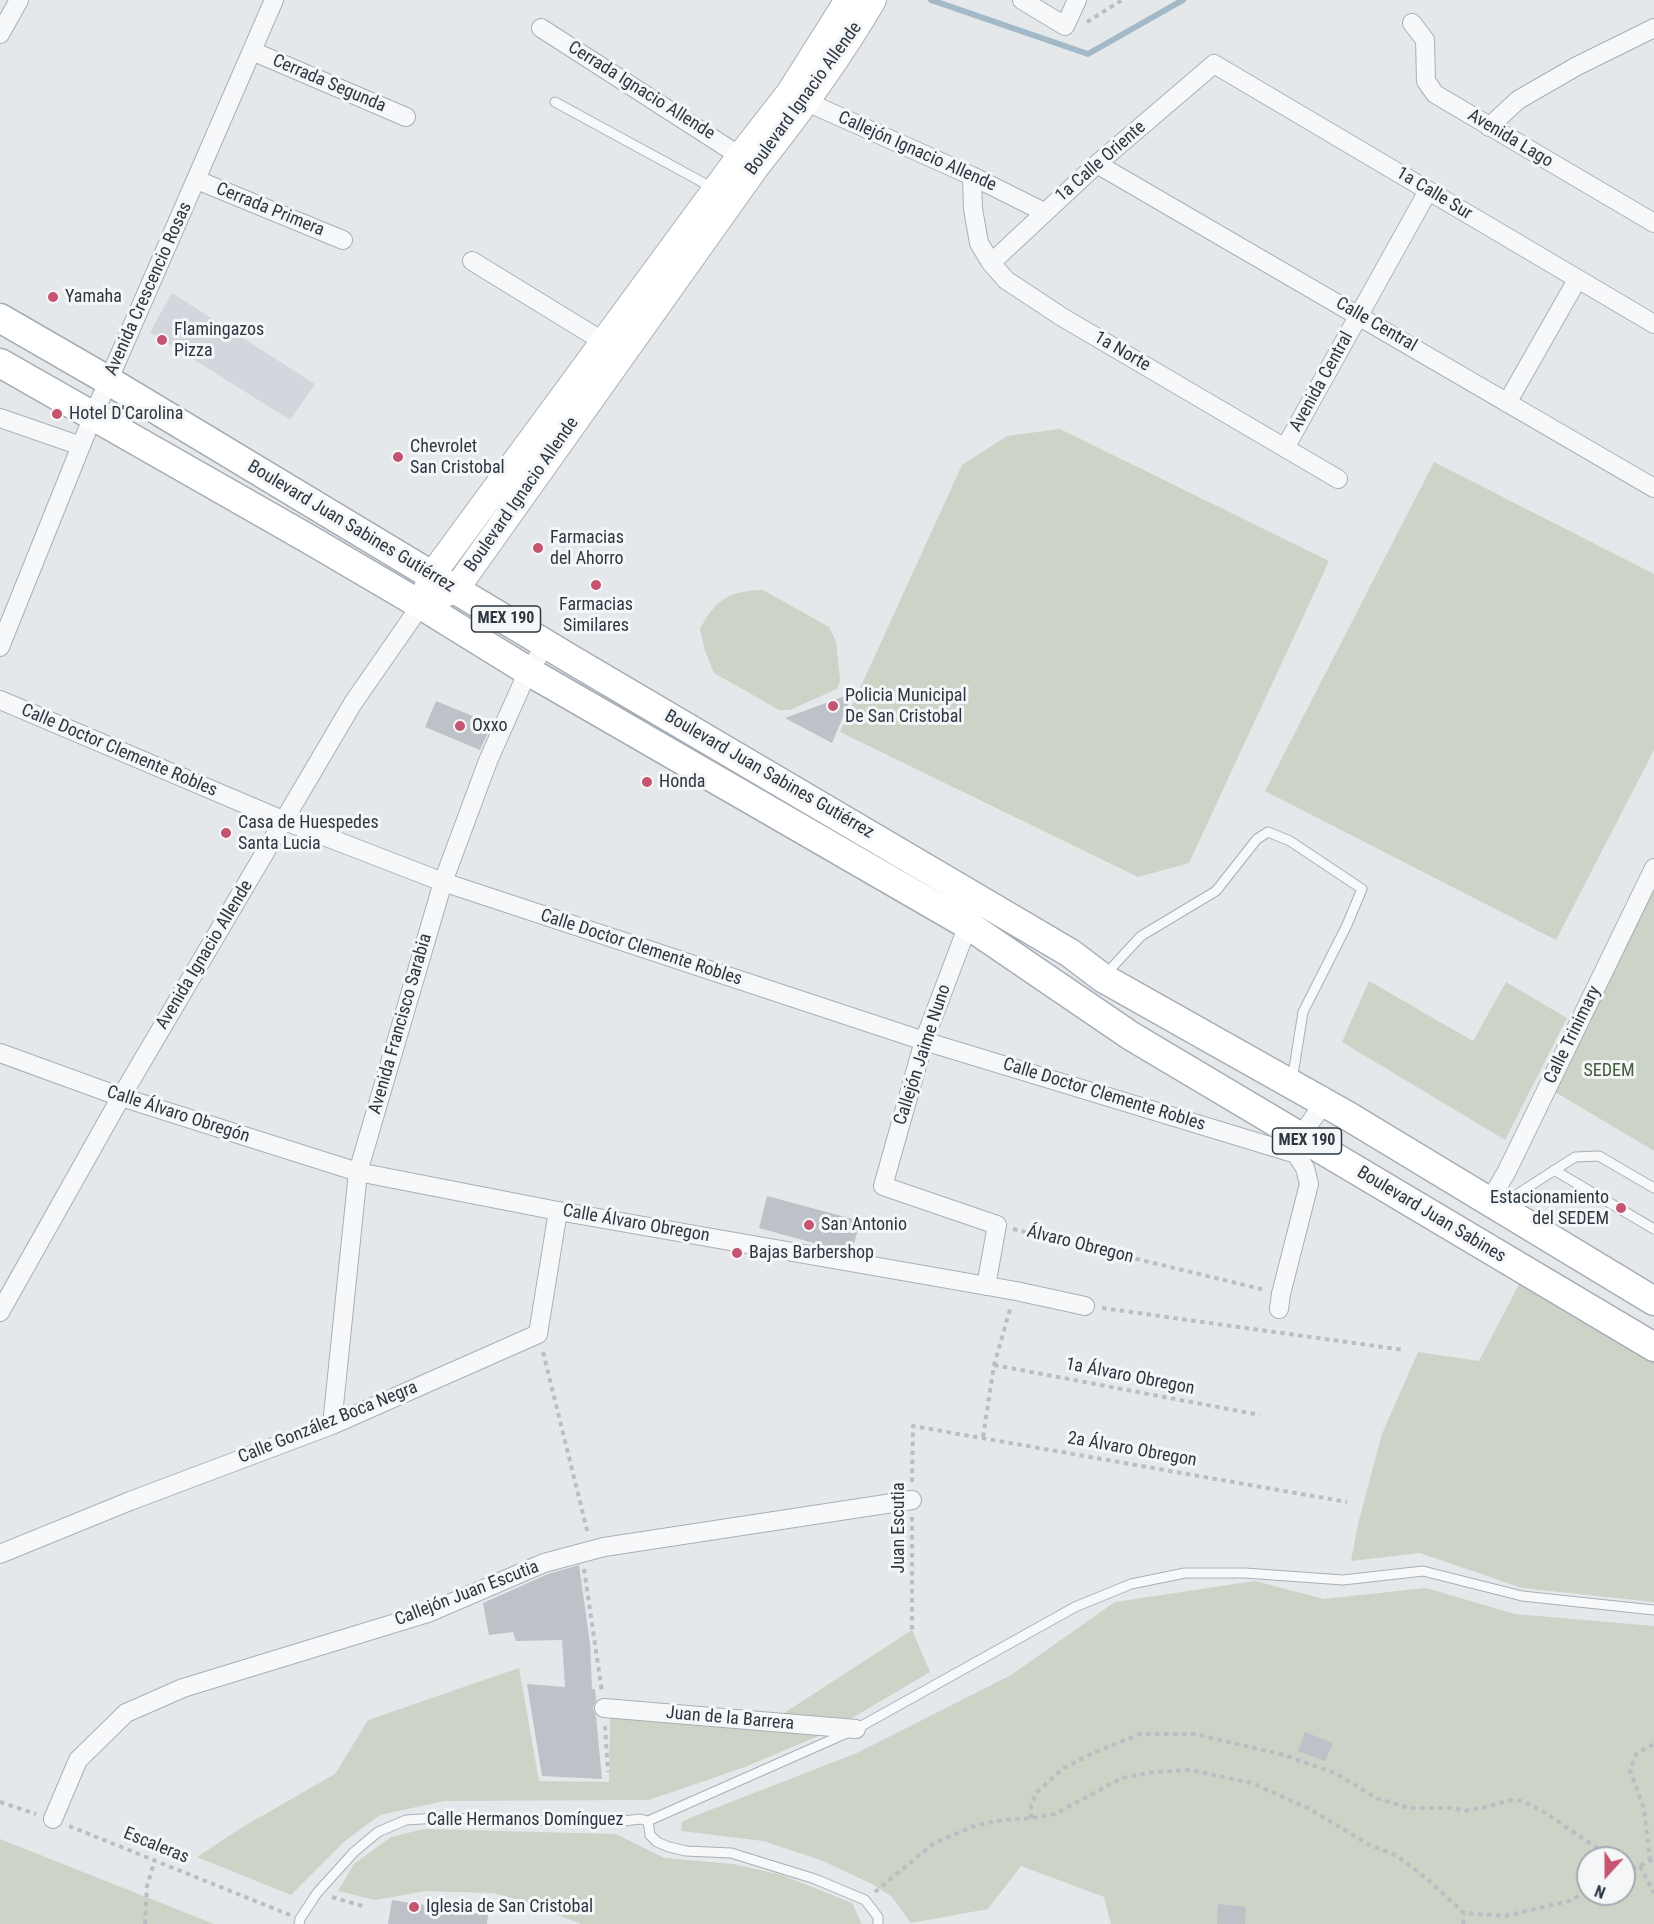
<!DOCTYPE html>
<html>
<head>
<meta charset="utf-8">
<style>
  body { margin:0 }
  #map { position:relative; width:1654px; height:1924px; overflow:hidden; background:#e4e8eb; font-family:"Roboto Condensed",sans-serif }
  canvas { display:block }
  .north { position:absolute; left:1576px; top:1846px; width:60px; height:60px; box-sizing:border-box; background:#f4f6f8; border:2px solid #a4aaaf; border-radius:50%; rotate:201deg; font-size:16px; font-weight:700; line-height:24px; text-align:center; color:#2d3742 }
  .north::after { content:''; display:block; margin:auto; width:21px; height:27px; background:#c55471; clip-path:polygon(50% 0,100% 100%,50% 72%,0 100%) }
</style>
</head>
<body>
<div id="map">
<canvas width="1654" height="1924"></canvas>
<div class="north">N</div>
</div>
<script>
const ctx = document.querySelector('canvas').getContext('2d');
ctx.lineJoin = 'round';
function fillPath(path, color) { ctx.fillStyle = color; ctx.fill(path, 'evenodd'); }
function stroke(path, color, width, dash) { ctx.strokeStyle = color; ctx.lineWidth = width; ctx.lineCap = dash ? 'butt' : 'round'; ctx.setLineDash(dash || []); ctx.stroke(path); }
function label(font, color, halo, rows, align = 'center') {
  ctx.font = font + ' "Roboto Condensed",sans-serif'; ctx.lineWidth = 6; ctx.setLineDash([]); ctx.textBaseline = 'middle'; ctx.strokeStyle = halo; ctx.fillStyle = color; for (const [text, x, y, turn = 0] of rows) {
    ctx.save(); ctx.translate(x, y); ctx.rotate((+turn || 0) * Math.PI / 180); ctx.textAlign = isNaN(turn) ? turn : align; if (halo) ctx.strokeText(text, 0, 0); ctx.fillText(text, 0, 0); ctx.restore();
  }
}
fillPath(new Path2D(`
  M172,293L315,384L290,420L150,332Z`), '#d3d7dd');
fillPath(new Path2D(`
  M1060,429L1329,561L1189,863L1138,877L840,732L962,465L1007,436Z
  M1434,462L1654,574V750L1556,940L1265,791Z
  M763,590L829,627L836,641L840,681L837,689L790,710H779L714,673L705,651L700,629C716,599 729,591 763,590Z
  M1654,875V1151L1550,1089Z
  M1369,981L1473,1041L1506,982L1567,1018L1505,1140L1342,1042Z
  M1527,1269L1654,1347V1602L1522,1588L1420,1553L1351,1561L1358,1524L1382,1434L1418,1352L1479,1361Z
  M1255,1581L1324,1599L1426,1588L1515,1614L1654,1626V1924H1111L1104,1897L1021,1866L988,1909L911,1923L891,1896L872,1884L821,1860L763,1841L681,1831L682,1822L692,1817L857,1753L1011,1675L1115,1602ZM1588,1858H1624V1894H1588Z
  M912,1630L930,1672L830,1731L745,1767L649,1800L444,1801L380,1815L345,1841L291,1895L197,1857L241,1828L335,1774L368,1720L519,1668L539,1781L609,1782L610,1714L764,1726Z
  M424,1829L616,1834L664,1858L733,1864L782,1875L852,1903L862,1924H581L519,1900L493,1893L427,1891L375,1900L338,1891L354,1864L391,1837Z
  M0,1839L214,1924H0Z`), '#cbd4c6');
stroke(new Path2D(`
  M931,0L1088,54L1183,0`), '#a3b9c8', 6);
fillPath(new Path2D(`
  M853,693L832,743L785,718Z
  M436,701L492,724L480,750L425,727Z
  M767,1196L860,1221L852,1251L821,1245L759,1228Z
  M579,1565L590,1643L592,1689H595L596,1701L593,1708L596,1716L602,1779L542,1776L527,1684L565,1687L562,1640L516,1641L513,1632L489,1635L483,1603L548,1574Z
  M1305,1732L1333,1743L1325,1761L1298,1751Z
  M392,1900L488,1915L487,1924H388Z
  M1218,1904L1246,1907L1245,1924H1217Z`), '#bcc2c8');
const service = new Path2D(`
  M555,102L713,188
  M1104,976L1141,936L1216,891L1257,839L1268,832L1290,841L1362,889L1346,927L1303,1012L1292,1081
  M1554,1170L1654,1229
  M1506,1209L1516,1195L1575,1157L1599,1156L1654,1188
  M648,1821L856,1729L1075,1607L1131,1584L1185,1573H1245L1343,1580L1423,1571L1522,1596L1654,1610
  M648,1821L650,1835L657,1842L669,1847L686,1851L731,1853L815,1879L865,1900L878,1917V1924
  M299,1924L300,1919L317,1893L354,1852L378,1832L406,1820L437,1818L616,1822L640,1819L648,1821`);
const minor = new Path2D(`
  M1022,0L1065,26L1077,0
  M1412,23L1425,40L1426,81L1435,94L1654,223
  M541,28L740,156
  M0,34L19,0
  M252,51L406,117
  M796,96L807,102L972,176L1044,212
  M1489,127L1518,100L1577,66L1654,28
  M1097,164L1654,488
  M972,176L973,209L979,243L991,263L1006,280L1062,317L1338,479
  M197,180L343,240
  M472,261L604,342
  M991,263L1097,164L1214,64L1654,324
  M1507,403L1577,280
  M0,418L81,446
  M1285,448L1428,191
  M0,647L93,416L274,0
  M0,700L285,821L443,882L924,1041L1296,1154
  M968,925L924,1041L883,1186L997,1225L986,1286
  M0,1053L121,1097L358,1172L558,1211L1016,1291L1085,1306
  M1489,1202L1507,1171L1654,868
  M1279,1309L1281,1294L1309,1184L1305,1168L1296,1154L1300,1137L1324,1103
  M0,1312L121,1097L353,703L421,605
  M332,1425L358,1172L443,882L488,761L528,671L547,644
  M0,1554L130,1501L332,1425L538,1334L558,1211
  M604,1708L856,1729
  M53,1819L78,1760L126,1713L183,1688L428,1613L544,1563L604,1547L912,1500`);
const secondary = new Path2D(`
  M425,594L432,575L740,156L790,92L848,0
  M421,605L456,589L756,167C799,113 838,60 873,0`);
const primary = new Path2D(`
  M0,318L109,381L574,661L1070,953L1103,978L1348,1116L1654,1301
  M0,363L307,538L421,605L528,671L968,925L1131,1036L1654,1347`);
stroke(service, '#a9afb5', 11);
stroke(minor, '#a9afb5', 20);
stroke(secondary, '#a9afb5', 28);
stroke(primary, '#a5adb6', 31);
stroke(new Path2D(`
  M1087,22L1122,0
  M1013,1229L1265,1290
  M1102,1308L1404,1350
  M543,1352L588,1534
  M994,1365L1260,1415
  M983,1437L994,1365L1011,1306
  M912,1482L913,1426L1347,1502
  M912,1517V1630
  M584,1569L602,1692
  M605,1726L608,1772
  M0,1802L36,1814
  M1031,1818V1805L1036,1793L1062,1769L1095,1752L1140,1734H1195L1284,1755L1337,1774L1376,1798L1409,1808H1453L1464,1811L1486,1807L1510,1800L1522,1801L1542,1811L1612,1858
  M69,1826L290,1915
  M1650,1861L1644,1809L1630,1770L1637,1753L1654,1744
  M1640,1866L1654,1893
  M1624,1867L1629,1871
  M1624,1873L1654,1859
  M875,1892L934,1843L977,1825L1003,1820L1031,1818L1055,1814L1122,1778L1154,1772L1190,1770L1252,1783L1308,1808L1368,1844L1397,1856L1426,1878L1464,1913L1505,1916L1569,1901L1588,1891
  M332,1897L366,1907
  M145,1924L147,1886L155,1860
  M1463,1924L1464,1913`), '#babec3', 4, [4.5, 4.5]);
stroke(service, '#f7f8fa', 9);
stroke(minor, '#f7f8fa', 18);
stroke(secondary, '#fff', 26);
stroke(primary, '#fff', 28);
for (const [x, y, r, color] of [
  [53,297,6,"#c55471"],
  [162,340,6,"#c55471"],
  [57,414,6,"#c55471"],
  [398,457,6,"#c55471"],
  [538,548,6,"#c55471"],
  [596,585,6,"#c55471"],
  [833,706,6,"#c55471"],
  [460,726,6,"#c55471"],
  [647,782,6,"#c55471"],
  [226,833,6,"#c55471"],
  [1621,1208,6,"#c55471"],
  [809,1225,6,"#c55471"],
  [737,1253,6,"#c55471"],
  [414,1907,6,"#c55471"]
]) { const dot = new Path2D(); dot.arc(x, y, r, 0, 2 * Math.PI); ctx.fillStyle = color; ctx.fill(dot); stroke(dot, '#f4f6f8', 2); }
for (const [x, y, w] of [
  [506,619,69],
  [1307,1141,69]
]) { const box = new Path2D(); box.roundRect(x - w / 2, y - 13, w, 26, 4.5); ctx.fillStyle = '#f4f6f8'; ctx.fill(box); stroke(box, '#2d3742', 1.5); }
label('bold 16px', '#2d3742', null, [
  ["MEX 190",506,619],
  ["MEX 190",1307,1141]
]);
label('18px', '#2d3742', '#f4f6f8', [
  ["Cerrada Segunda",329,84,23],
  ["Cerrada Ignacio Allende",641,91,32],
  ["Boulevard Ignacio Allende",804,99,-54],
  ["Avenida Lago",1510,139,31],
  ["Callejón Ignacio Allende",917,152,24],
  ["1a Calle Oriente",1101,162,-41],
  ["1a Calle Sur",1434,194,31],
  ["Cerrada Primera",270,210,22],
  ["Avenida Crescencio Rosas",149,289,-66],
  ["Calle Central",1376,325,30],
  ["1a Norte",1122,352,30],
  ["Avenida Central",1322,382,-61],
  ["Boulevard Ignacio Allende",522,495,-55],
  ["Boulevard Juan Sabines Gutiérrez",351,527,31],
  ["Calle Doctor Clemente Robles",119,751,23],
  ["Boulevard Juan Sabines Gutiérrez",769,775,30],
  ["Calle Doctor Clemente Robles",641,948,18],
  ["Avenida Ignacio Allende",205,955,-59],
  ["Avenida Francisco Sarabia",401,1024,-74],
  ["Calle Trinimary",1573,1035,-64],
  ["Callejón Jaime Nuno",923,1055,-72],
  ["Calle Doctor Clemente Robles",1104,1095,17],
  ["Calle Álvaro Obregón",178,1115,18],
  ["Boulevard Juan Sabines",1431,1215,31],
  ["Calle Álvaro Obregon",636,1224,10],
  ["Álvaro Obregon",1080,1245,14],
  ["1a Álvaro Obregon",1130,1377,11],
  ["Calle González Boca Negra",328,1423,-22],
  ["2a Álvaro Obregon",1132,1450,10],
  ["Juan Escutia",899,1528,-90],
  ["Callejón Juan Escutia",467,1594,-21],
  ["Juan de la Barrera",730,1719,5],
  ["Calle Hermanos Domínguez",525,1820],
  ["Escaleras",156,1846,22]
]);
label('18px', '#2d3742', '#f4f6f8', [
  ["Yamaha",65,297],
  ["Flamingazos",174,330],
  ["Pizza",174,351],
  ["Hotel D'Carolina",69,414],
  ["Chevrolet",410,447],
  ["San Cristobal",410,468],
  ["Farmacias",550,538],
  ["del Ahorro",550,559],
  ["Farmacias",596,605,"center"],
  ["Similares",596,626,"center"],
  ["Policia Municipal",845,696],
  ["De San Cristobal",845,717],
  ["Oxxo",472,726],
  ["Honda",659,782],
  ["Casa de Huespedes",238,823],
  ["Santa Lucia",238,844],
  ["Estacionamiento",1609,1198,"right"],
  ["del SEDEM",1609,1219,"right"],
  ["San Antonio",821,1225],
  ["Bajas Barbershop",749,1253],
  ["Iglesia de San Cristobal",426,1907]
], 'left');
label('18px', '#455d3b', '#f4f6f8', [
  ["SEDEM",1609,1071]
]);
</script>
</body>
</html>
